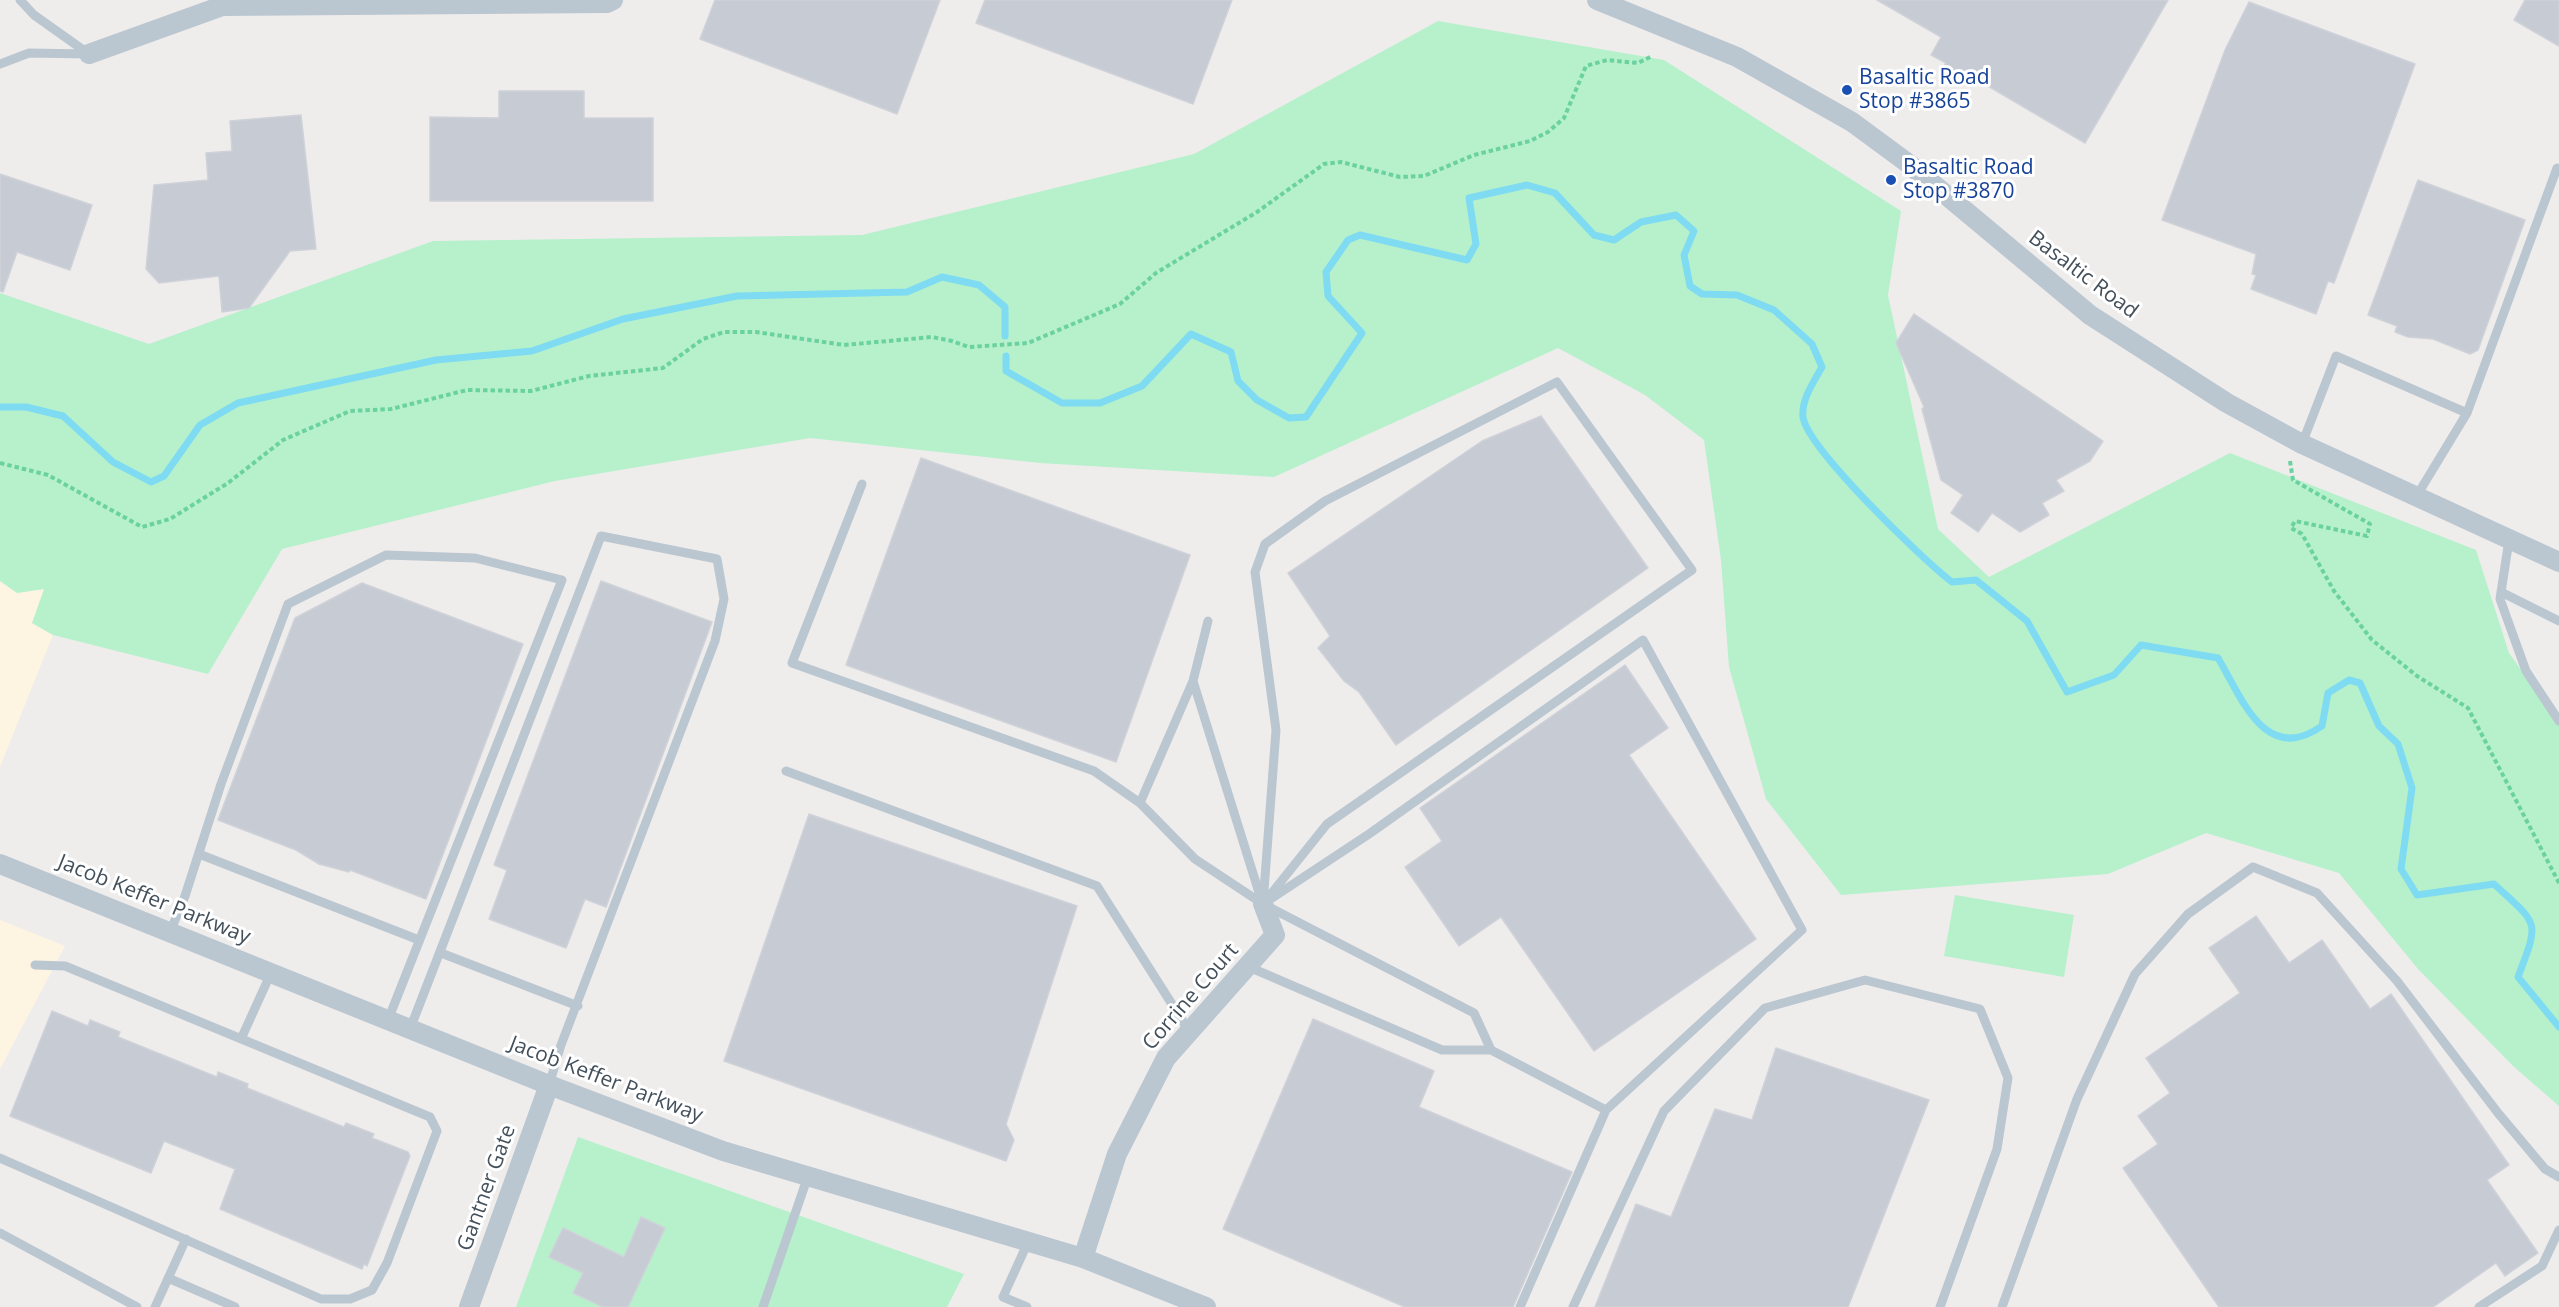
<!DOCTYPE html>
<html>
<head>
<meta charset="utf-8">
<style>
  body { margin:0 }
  canvas { display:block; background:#efecec }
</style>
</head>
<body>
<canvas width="2559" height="1307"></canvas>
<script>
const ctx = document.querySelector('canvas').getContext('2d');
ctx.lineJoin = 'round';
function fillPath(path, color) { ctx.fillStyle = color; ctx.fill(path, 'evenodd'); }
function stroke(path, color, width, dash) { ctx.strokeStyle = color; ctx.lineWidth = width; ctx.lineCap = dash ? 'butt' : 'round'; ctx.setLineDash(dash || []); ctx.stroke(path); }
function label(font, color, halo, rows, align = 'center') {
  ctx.font = font + ' "Open Sans",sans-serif'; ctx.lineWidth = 6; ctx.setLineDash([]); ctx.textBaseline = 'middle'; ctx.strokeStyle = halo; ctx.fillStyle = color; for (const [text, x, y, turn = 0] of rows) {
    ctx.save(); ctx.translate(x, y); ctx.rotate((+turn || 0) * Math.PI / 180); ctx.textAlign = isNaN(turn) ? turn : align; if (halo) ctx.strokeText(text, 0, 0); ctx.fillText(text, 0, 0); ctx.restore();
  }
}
fillPath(new Path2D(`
  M0,581L17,593L45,589L32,623L53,635L0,767Z
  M0,920L65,946L0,1069Z`), '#fdf5e2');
fillPath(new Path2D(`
  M1438,21L1664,60L1901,211L1888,295L1938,529L1989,577L2230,453L2476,550L2509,653L2559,723V1106L2513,1066L2418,969L2339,873L2206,833L2108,874L1841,895L1766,799L1729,667L1721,560L1704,440L1645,395L1558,348L1274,477L1040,463L810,438L555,481L282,549L208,674L53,635L32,623L44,589L17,593L0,581V293L149,344L433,241L862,235L1194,154Z
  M1955,895L2074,915L2064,977L1944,956Z
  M578,1137L964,1274L947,1307H516Z`), '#b6f1cc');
stroke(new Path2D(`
  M1006,356V371L1062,403H1100L1142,386L1191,334L1231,352L1238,381L1257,400L1289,418L1306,417L1362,333L1328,296L1326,272L1348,240L1360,235L1467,260L1476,244L1469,198L1527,185L1555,193L1594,235L1614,240L1641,222L1676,215L1694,231L1684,255L1690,286L1702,294L1737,295L1774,310L1812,344L1822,367C1814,381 1801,400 1803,417C1807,448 1924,561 1952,582L1976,580L2027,621L2067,692L2114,675L2141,645L2218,658C2242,698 2265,766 2322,726L2328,693L2349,680L2360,683L2379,726L2398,744L2412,788L2401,869L2417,895L2494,884C2539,926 2540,919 2518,977L2559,1027
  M0,407H26L63,416L113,462L151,482L164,476L200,425L238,403L436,360L532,351L623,319L737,296L907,292L942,277L979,285L1005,307V336`), '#7fdbf2', 7);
const building = new Path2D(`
  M715,0H940L897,114L700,39Z
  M985,0H1232L1193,104L976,23Z
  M1877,0H2168L2085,143L1976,79L1974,82L1944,66L1946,63L1931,55L1941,37Z
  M2525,0H2559V46L2514,20Z
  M2249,2L2415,64L2334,283L2328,281L2316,314L2251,289L2256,275L2252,274L2256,254L2162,220L2225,50Z
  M499,91H584V118H653V201H430V117L499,118Z
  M301,115L316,249L290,251L249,308L222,312L219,276L159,283L146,269L154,185L208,180L206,153L232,151L230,121Z
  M0,174L92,205L70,270L17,252L3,292L0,291Z
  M2418,180L2525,220L2478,350L2470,354L2433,339L2408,337L2395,332L2397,326L2368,315Z
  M1914,314L2103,441L2090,461L2056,480L2064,491L2042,503L2049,515L2020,532L1992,513L1978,532L1951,513L1963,495L1941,480L1922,409L1924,407L1896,343Z
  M1541,416L1648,568L1396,745L1359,692L1344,681L1318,648L1330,636L1288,573L1482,441Z
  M921,458L1190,555L1116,762L846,665Z
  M601,581L712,622L606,907L585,899L566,948L489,919L507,870L494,865Z
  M362,583L523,644L426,899L350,870L349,872L319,864L296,850L218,820L295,618Z
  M1625,665L1668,728L1629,755L1756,939L1594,1051L1501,917L1459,946L1405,867L1442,841L1420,808Z
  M809,814L1077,906L1006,1124L1014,1140L1006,1161L724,1061Z
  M2256,916L2289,963L2322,940L2370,1009L2391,994L2509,1165L2487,1180L2538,1253L2505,1276L2496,1263L2433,1307H2219L2123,1168L2158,1144L2138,1116L2170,1093L2146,1058L2240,993L2209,948Z
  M52,1011L88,1026L90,1020L120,1032L118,1037L217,1077L218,1072L248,1084L247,1088L344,1127L346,1123L374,1134L372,1138L408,1152L410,1156L367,1266L364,1264L362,1269L220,1209L235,1169L164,1141L151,1173L10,1116Z
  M1313,1019L1434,1071L1419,1107L1572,1172L1513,1307H1405L1223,1229Z
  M1776,1048L1929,1100L1848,1307H1595L1636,1204L1671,1217L1715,1109L1752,1120Z
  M641,1217L665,1228L628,1307H603L573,1293L583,1273L549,1257L563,1228L624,1257Z`);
fillPath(building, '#c7cbd3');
stroke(building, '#cfd2d9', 1.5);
stroke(new Path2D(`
  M2290,461L2293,480L2370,524L2367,536L2295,521L2291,528L2302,534L2334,591L2372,640L2417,676L2468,708L2559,883
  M0,463L48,475L142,527L170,519L228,483L283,440L350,411L391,409L467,390L531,391L589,376L663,368L703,339L724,332H756L844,345L932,337L952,341L969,347L1028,343L1120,304L1156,273L1257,212L1324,164L1341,162L1400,177L1424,176L1474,155L1530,141L1548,132L1564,118L1586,66L1607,60L1638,63L1652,56`), '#6bd29f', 4, [4.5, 3]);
stroke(new Path2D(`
  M20,0L34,15L89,54
  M0,64L29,53L89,54
  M1557,382L1692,570L1327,824L1263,904L1276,730L1255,572L1265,544L1325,501Z
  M2302,444L2336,356L2467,413
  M862,484L792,663L1094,771L1140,803
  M2416,497L2467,413L2557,168
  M2509,540L2500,599L2526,671L2559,721
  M2501,592L2559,621
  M1208,621L1193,681L1140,803L1195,859L1263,904L1474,1013L1491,1050L1606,1110L1802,930L1643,640L1369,834L1263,904
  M1193,681L1261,899
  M786,771L1097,886L1189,1031
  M199,854L419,940
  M170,932L185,896L221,784L288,604L386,555L475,558L562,580L388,1020
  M441,953L578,1006
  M1249,967L1442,1050H1491
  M410,1029L601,536L717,559L724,599L715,641L561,1045L549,1085
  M241,1039L271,973
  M0,1158L321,1299H350L372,1290L387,1263L437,1131L430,1117L65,966L35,965
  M0,1233L137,1307
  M168,1278L235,1307
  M155,1307L186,1239
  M763,1307L808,1176
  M1027,1307L1003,1297L1028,1242
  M1520,1307L1606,1110
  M1573,1307L1664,1111L1765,1008L1865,980L1980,1009L2008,1078L1997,1149L1940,1307
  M2002,1307L2077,1099L2135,974L2188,914L2253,867L2317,893L2397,981L2498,1113L2545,1169L2559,1177
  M2479,1307L2542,1266L2559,1230`), '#bbc7d0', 9);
stroke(new Path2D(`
  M1597,0L1737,57L1852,122L1909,164L2090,315L2227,403L2302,444L2559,562
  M89,54L222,6L607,3L613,0
  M0,864L549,1085L723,1151L1083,1258L1206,1307
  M1083,1258L1117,1154L1166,1058L1275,935L1263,904
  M469,1307L549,1085`), '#bbc7d0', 20);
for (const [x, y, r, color] of [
  [1847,90,6,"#1a4fb4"],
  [1891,180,6,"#1a4fb4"]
]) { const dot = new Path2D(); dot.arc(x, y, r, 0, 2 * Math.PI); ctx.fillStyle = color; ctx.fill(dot); stroke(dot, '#fff', 2); }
label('21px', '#164399', '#fff', [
  ["Basaltic Road",1859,78],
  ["Stop #3865",1859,102],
  ["Basaltic Road",1903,168],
  ["Stop #3870",1903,192]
], 'left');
label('21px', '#43505b', '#fff', [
  ["Basaltic Road",2083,275,37],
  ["Jacob Keffer Parkway",154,900,22],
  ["Corrine Court",1191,997,-49],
  ["Jacob Keffer Parkway",606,1080,21],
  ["Gantner Gate",487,1188,-70]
]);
</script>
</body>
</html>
